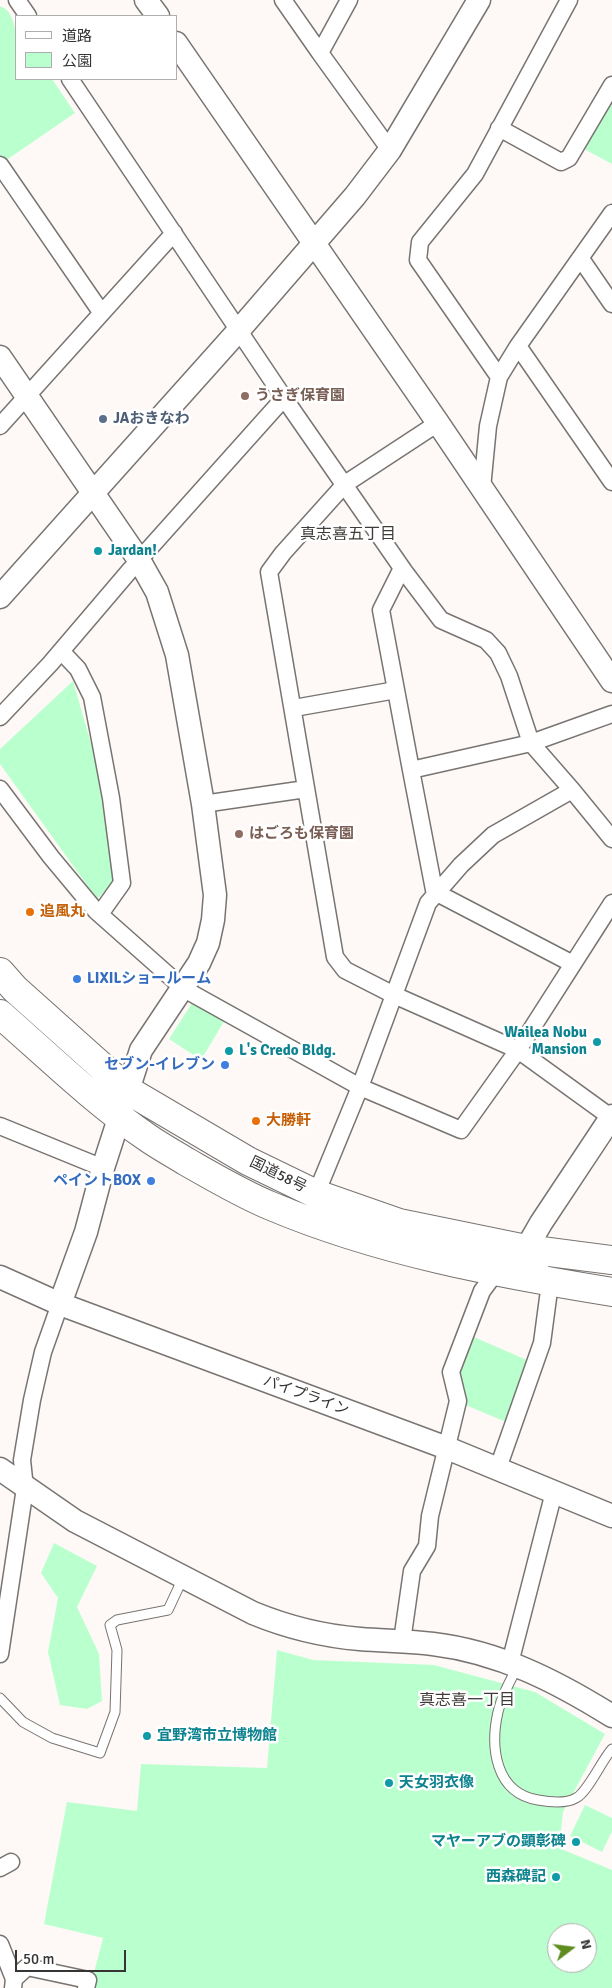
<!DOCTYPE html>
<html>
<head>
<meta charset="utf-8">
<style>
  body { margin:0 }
  #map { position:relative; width:612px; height:1988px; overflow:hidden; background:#fef9f6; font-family:Signika,"Noto Sans JP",sans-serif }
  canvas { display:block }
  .legend { position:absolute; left:15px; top:15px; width:162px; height:65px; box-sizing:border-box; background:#fff; border:1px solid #afaeae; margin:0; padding:6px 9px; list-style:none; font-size:15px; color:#373534 }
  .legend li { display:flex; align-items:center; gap:10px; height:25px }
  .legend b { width:25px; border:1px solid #afaeae }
  .north { position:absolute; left:547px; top:1923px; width:50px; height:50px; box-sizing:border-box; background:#fff; border:1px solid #afaeae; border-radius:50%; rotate:75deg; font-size:14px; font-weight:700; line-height:20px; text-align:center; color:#373534 }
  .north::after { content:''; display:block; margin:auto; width:18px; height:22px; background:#5f8c1f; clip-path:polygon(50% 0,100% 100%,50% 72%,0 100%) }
  .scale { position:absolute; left:15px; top:1950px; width:111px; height:22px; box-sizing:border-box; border:2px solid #373534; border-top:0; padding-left:6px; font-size:15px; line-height:18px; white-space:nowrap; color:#373534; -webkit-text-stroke:4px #fff; paint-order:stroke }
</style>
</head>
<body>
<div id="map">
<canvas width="612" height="1988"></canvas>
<ul class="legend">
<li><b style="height:6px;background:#fff"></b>道路</li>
<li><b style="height:14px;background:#baffce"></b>公園</li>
</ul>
<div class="north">N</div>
<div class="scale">50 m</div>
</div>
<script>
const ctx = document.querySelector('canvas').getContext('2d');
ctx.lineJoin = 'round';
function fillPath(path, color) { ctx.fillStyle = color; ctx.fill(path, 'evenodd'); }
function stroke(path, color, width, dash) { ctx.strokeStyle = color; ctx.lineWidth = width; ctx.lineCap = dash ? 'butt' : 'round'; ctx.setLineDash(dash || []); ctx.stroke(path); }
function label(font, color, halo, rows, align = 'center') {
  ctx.font = font + ' Signika,"Noto Sans JP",sans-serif'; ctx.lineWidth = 5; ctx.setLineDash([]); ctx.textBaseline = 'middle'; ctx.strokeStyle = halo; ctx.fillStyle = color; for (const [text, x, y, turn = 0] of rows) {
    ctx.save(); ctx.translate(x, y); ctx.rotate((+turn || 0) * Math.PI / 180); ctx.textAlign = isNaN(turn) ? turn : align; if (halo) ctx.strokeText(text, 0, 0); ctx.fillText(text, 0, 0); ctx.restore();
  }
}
fillPath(new Path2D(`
  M0,6C22,13 16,60 16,79H52L75,113L2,163L0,160Z
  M612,100V164L584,149Z
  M73,681L98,768L114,881L97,899L0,764V749Z
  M194,1000L226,1018L201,1060L169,1039Z
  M474,1337L529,1361L506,1422L463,1404L458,1374Z
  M54,1543L97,1566L77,1607L99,1654L102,1701L87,1709L60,1705L48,1652L58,1598L41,1573Z
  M277,1650L313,1660L434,1665L535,1692L605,1734L563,1812L559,1848L612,1870V1988H90L103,1938L44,1924L67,1802L137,1811L141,1764L267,1768ZM557,1933H587V1963H557Z
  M585,1805L612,1818V1831L602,1852L570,1836Z`), '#baffce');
const lane = new Path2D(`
  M518,1666C510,1681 502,1695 498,1712C490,1747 495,1793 538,1800C549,1802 566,1804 576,1798C587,1793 602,1760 612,1749
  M0,1698L23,1722L52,1738L100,1753L115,1712L117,1650L110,1625L117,1620L168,1610L183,1578`);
const street = new Path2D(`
  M17,0L28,16
  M283,0L320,53L349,0
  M320,53L390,150
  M70,79L284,398
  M499,128L561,162L569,158L612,85
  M0,165L101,312
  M581,259L612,304
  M518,346L612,482
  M499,377L418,260L420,242L475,174L569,0
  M438,423L345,484L283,553L269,572L335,957L345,970L394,995L518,1050L612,1118
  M0,426L174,233
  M482,488L488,426L499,377L518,346L612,213
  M402,568L381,610L411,770L531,743L612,714
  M61,651L78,669L92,697L111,798L122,883L100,914
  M294,708L396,690
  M0,717L50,664L131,569L284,398L404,571L441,620L486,640L498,653L509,676L531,743L572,790L612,839
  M411,770L435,895
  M0,789L51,857L96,911L184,989L360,1087L461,1130L518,1050L612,903
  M203,804L306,789
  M437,893L573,964
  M0,1126L103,1168
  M316,1194L360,1087L428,903L461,865L493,835L572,790
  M498,1468L542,1343L550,1283L526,1249L524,1250
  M402,1641L412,1571L427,1546L430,1516L458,1401L451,1372L482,1291L496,1272L501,1268
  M0,1654L25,1488L22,1460L32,1400L43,1352L60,1304
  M510,1663L554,1492
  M0,1868L11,1862
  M0,1944L14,1979L13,1988
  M14,1979L27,1967L88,1980L86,1988`);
const secondary = new Path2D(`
  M146,0L158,16
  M176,43L438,423L612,681
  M0,357L139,560L157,592L177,655L203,804L215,895L213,920L208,943L199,963L141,1050L103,1168L86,1232L60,1304
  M0,597L239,330L355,196L390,150L479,0
  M526,1249L541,1223L612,1116
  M0,1277L60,1304L447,1448L612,1516
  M0,1469L75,1521L253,1613C287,1627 323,1636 360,1639C384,1641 409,1641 433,1644C499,1652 556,1681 612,1716`);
const highway = new Path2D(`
  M0,972L15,989L129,1091L248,1161L316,1194L399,1223L526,1249L612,1260
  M0,1014C48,1056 95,1102 148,1138C161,1147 174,1154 187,1162C215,1178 242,1194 271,1206C380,1252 496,1273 612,1292`);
stroke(lane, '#787471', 11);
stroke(street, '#787471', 19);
stroke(secondary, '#787471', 25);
stroke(highway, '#787471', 30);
stroke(lane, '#fff', 9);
stroke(street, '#fff', 16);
stroke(secondary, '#fff', 22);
stroke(highway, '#fff', 28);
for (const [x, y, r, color] of [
  [245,396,5,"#8d6e63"],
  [103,419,5,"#5c6f8a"],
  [98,551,5,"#0f9aa8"],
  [239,834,5,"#8d6e63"],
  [30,912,5,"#e8710a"],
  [77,979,5,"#3f7fe0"],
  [597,1042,5,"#0f9aa8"],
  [229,1051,5,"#0f9aa8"],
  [225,1065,5,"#3f7fe0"],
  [256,1121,5,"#e8710a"],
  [151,1181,5,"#3f7fe0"],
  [147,1736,5,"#0f9aa8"],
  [389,1783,5,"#0f9aa8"],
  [576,1842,5,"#0f9aa8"],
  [556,1877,5,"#0f9aa8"]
]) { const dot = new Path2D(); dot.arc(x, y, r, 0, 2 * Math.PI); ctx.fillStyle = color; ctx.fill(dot); stroke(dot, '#fff', 2); }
label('bold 15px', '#785e54', '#fff', [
  ["うさぎ保育園",255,396],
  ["はごろも保育園",249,834]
], 'left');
label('bold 15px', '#4e5e75', '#fff', [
  ["JAおきなわ",113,419]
], 'left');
label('bold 15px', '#0d838f', '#fff', [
  ["Jardan!",108,551],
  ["Wailea Nobu",587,1033,"right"],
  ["Mansion",587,1050,"right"],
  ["L's Credo Bldg.",239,1051],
  ["宜野湾市立博物館",157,1736],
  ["天女羽衣像",399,1783],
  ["マヤーアブの顕彰碑",566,1842,"right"],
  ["西森碑記",546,1877,"right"]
], 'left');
label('bold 15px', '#c56008', '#fff', [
  ["追風丸",40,912],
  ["大勝軒",266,1121]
], 'left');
label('bold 15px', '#366cbe', '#fff', [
  ["LIXILショールーム",87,979,"left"],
  ["セブン-イレブン",215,1065],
  ["ペイントBOX",141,1181]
], 'right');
label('15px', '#373534', '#fff', [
  ["国道58号",278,1175,26],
  ["パイプライン",306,1396,20]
]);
label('16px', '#3f3b38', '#fff', [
  ["真志喜五丁目",348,535],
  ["真志喜一丁目",467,1701]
]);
</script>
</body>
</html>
